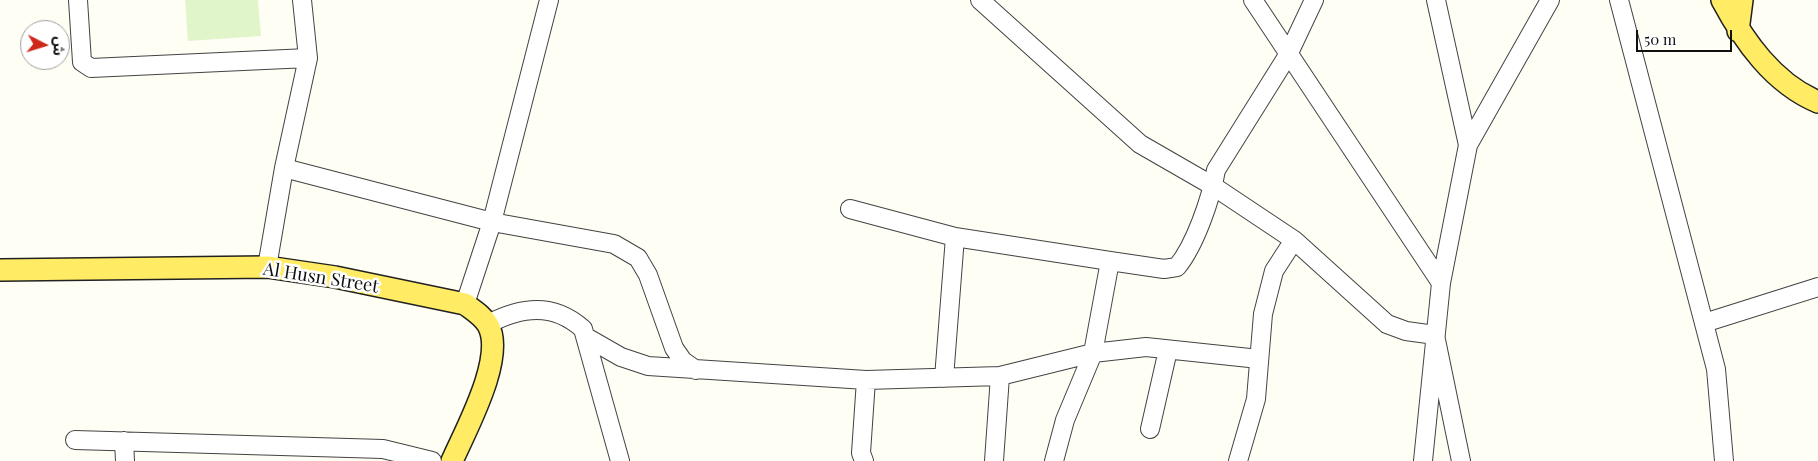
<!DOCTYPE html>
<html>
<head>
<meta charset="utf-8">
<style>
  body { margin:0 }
  #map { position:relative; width:1818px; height:461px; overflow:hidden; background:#fffef4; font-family:"Playfair Display","Noto Sans Arabic",serif }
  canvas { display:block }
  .north { position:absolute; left:20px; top:20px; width:50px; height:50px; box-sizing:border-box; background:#fff; border:1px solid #9f9f9f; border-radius:50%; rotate:95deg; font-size:14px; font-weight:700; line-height:20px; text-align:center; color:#101010 }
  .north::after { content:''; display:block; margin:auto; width:18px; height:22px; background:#cf2719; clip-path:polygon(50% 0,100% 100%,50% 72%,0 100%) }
  .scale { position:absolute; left:1636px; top:30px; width:96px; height:22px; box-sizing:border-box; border:2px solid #101010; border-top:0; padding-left:6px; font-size:15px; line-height:18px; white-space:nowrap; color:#101010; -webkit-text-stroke:4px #fff; paint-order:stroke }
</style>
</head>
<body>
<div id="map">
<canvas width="1818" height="461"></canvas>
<div class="north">ش</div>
<div class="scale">50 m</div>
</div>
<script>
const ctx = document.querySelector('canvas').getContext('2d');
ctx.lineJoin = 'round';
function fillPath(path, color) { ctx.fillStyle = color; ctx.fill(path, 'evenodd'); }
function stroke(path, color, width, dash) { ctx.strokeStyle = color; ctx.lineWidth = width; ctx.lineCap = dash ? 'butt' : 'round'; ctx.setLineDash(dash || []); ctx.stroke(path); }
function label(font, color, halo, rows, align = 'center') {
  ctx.font = font + ' "Playfair Display",serif'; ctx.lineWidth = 5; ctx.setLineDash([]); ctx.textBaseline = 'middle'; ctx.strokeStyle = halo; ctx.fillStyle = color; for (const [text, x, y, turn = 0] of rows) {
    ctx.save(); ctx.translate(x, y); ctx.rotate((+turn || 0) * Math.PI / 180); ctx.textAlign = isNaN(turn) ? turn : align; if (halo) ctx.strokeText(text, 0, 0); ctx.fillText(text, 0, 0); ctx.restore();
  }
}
fillPath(new Path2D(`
  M185,0H258L261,36L188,41Z`), '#e1f5cb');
const minor = new Path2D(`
  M78,0L82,62L91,68L308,58
  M980,0L1140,144L1213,186L1294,240L1387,324L1406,331L1435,335L1461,461
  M1253,0L1441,283
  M1436,0L1468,145
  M1619,0L1716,369L1724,461
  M284,168L492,222L614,244L638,258L648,275L674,348L683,361L696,370
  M850,209L955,237L1110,261L1164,269L1177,267C1195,245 1211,199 1216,170L1288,55L1314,0
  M267,267L284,168L308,58L302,0
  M465,304L492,222L549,0
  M1704,323L1818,287
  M488,324C521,307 553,302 583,329L620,461
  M586,337L621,357L648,366L866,380L1000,376L1093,353L1146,347L1259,359
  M944,378L955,237
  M1150,429L1168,350
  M75,440L383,449L432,461
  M124,441L125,461
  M864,461L861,453L866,380
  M994,461L1000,376
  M1054,461L1065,420L1093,353L1110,261
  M1238,461L1256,399L1263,314L1274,271L1294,240
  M1423,461L1441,283L1468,145L1550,0`);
const major = new Path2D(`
  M1722,0C1744,41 1773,83 1818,102
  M1738,31L1742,0
  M0,270L267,267L335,277L465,304C473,310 483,316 488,325C506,357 466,429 452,461`);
stroke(minor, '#434343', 20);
stroke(major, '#212121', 24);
stroke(minor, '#fff', 18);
stroke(major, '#ffec64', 21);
label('18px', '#101010', '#fff', [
  ["Al Husn Street",321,278,9]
]);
</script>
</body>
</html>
